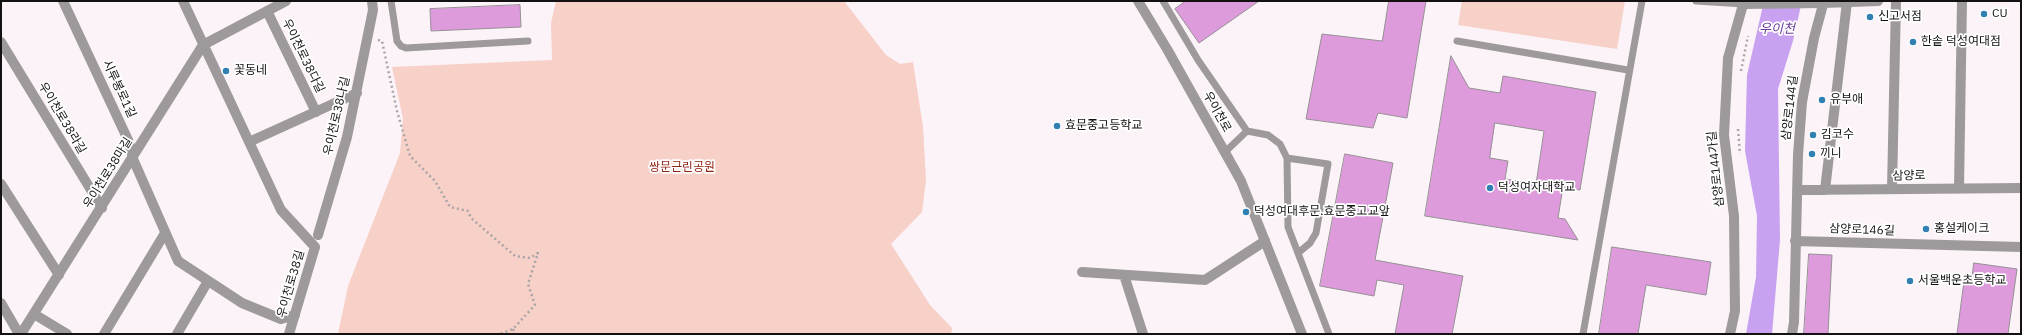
<!DOCTYPE html>
<html>
<head>
<meta charset="utf-8">
<style>
  body { margin:0 }
  #map { position:relative; width:2022px; height:335px; overflow:hidden; background:#fbf3f7; font-family:"IBM Plex Sans",sans-serif }
  canvas { display:block }
  .frame { position:absolute; inset:0; border:2px solid #131112; pointer-events:none }
</style>
</head>
<body>
<div id="map">
<canvas width="2022" height="335"></canvas>
<div class="frame"></div>
</div>
<script>
const ctx = document.querySelector('canvas').getContext('2d');
ctx.lineJoin = 'round';
function fillPath(path, color) { ctx.fillStyle = color; ctx.fill(path, 'evenodd'); }
function stroke(path, color, width, dash) { ctx.strokeStyle = color; ctx.lineWidth = width; ctx.lineCap = dash ? 'butt' : 'round'; ctx.setLineDash(dash || []); ctx.stroke(path); }
function label(font, color, halo, rows, align = 'center') {
  ctx.font = font + ' "IBM Plex Sans","Noto Sans KR",sans-serif'; ctx.lineWidth = 3.5; ctx.setLineDash([]); ctx.textBaseline = 'middle'; ctx.strokeStyle = halo; ctx.fillStyle = color; for (const [text, x, y, turn = 0] of rows) {
    ctx.save(); ctx.translate(x, y); ctx.rotate((+turn || 0) * Math.PI / 180); ctx.textAlign = isNaN(turn) ? turn : align; if (halo) ctx.strokeText(text, 0, 0); ctx.fillText(text, 0, 0); ctx.restore();
  }
}
fillPath(new Path2D(`
  M556,1H844L886,55L900,64L913,62L923,127L926,180L922,212L891,244L930,305L952,328L951,334H338L348,286L400,153L403,119L392,67L552,60L551,23Z
  M1462,1H1625L1617,49L1458,25Z`), '#f7d0c8');
fillPath(new Path2D(`
  M1764,1H1802L1793,41L1778,89L1780,240L1772,334H1746L1756,277L1757,216L1745,151L1747,75Z`), '#c8a2f1');
const building = new Path2D(`
  M1186,1H1259L1199,43L1175,9Z
  M1389,1H1426L1407,118L1378,113L1373,128L1306,119L1322,34L1382,41Z
  M520,5L521,27L431,31L430,9Z
  M1451,56L1469,88L1500,93L1503,76L1596,92L1580,190L1563,187L1558,218L1565,219L1578,240L1425,216ZM1495,123L1544,131L1536,184L1505,179L1508,161L1490,158Z
  M1345,154L1393,163L1375,260L1463,276L1452,334H1395L1404,285L1377,280L1374,296L1320,286Z
  M1612,247L1711,262L1706,295L1646,285L1638,334H1599Z
  M1809,254L1832,255L1828,334H1804Z
  M1974,263L2017,269L2008,334H1957L1965,274L1972,275Z`);
fillPath(building, '#dd9bdc');
stroke(building, '#969095', 1);
stroke(new Path2D(`
  M378,40L382,41L397,111L410,156L435,181L450,207L468,211L471,218L515,256L530,258L538,253L528,284L535,305L513,329L500,334
  M1741,71L1748,36
  M1738,129L1740,154
  M513,329L515,334`), '#aaa5a7', 2.5, [2, 3]);
stroke(new Path2D(`
  M391,1L397,41L401,46L406,48L528,41
  M1163,1L1198,60L1247,131L1225,152
  M1696,1L1744,4
  M1457,41L1628,70
  M1247,131L1268,135L1280,144L1287,158L1288,227L1329,334
  M1287,158L1328,164L1316,233L1310,243L1298,253
  M1583,334L1642,1`), '#9e9a9b', 7);
stroke(new Path2D(`
  M63,1L129,142L133,159L178,261L242,303L281,319L295,315
  M183,1L281,210L315,247L289,334
  M1823,3L1878,1
  M267,11L316,112
  M1,42L102,208
  M203,45L286,1
  M249,142L357,93
  M1,184L59,275
  M1892,189L1896,1
  M1959,189L1962,1
  M1797,190L2021,188
  M1825,190L1847,2
  M318,235L347,137L373,10L372,1
  M1795,241L2021,247
  M1082,272L1205,280L1265,241
  M1124,275L1143,334
  M1,303L19,334
  M34,314L67,334
  M21,334L203,45
  M104,334L165,233
  M177,334L208,281
  M1730,334L1735,311L1734,216L1724,135L1728,58L1744,1
  M1792,334L1794,322L1798,155L1802,102L1814,38L1824,1`), '#9e9a9b', 10);
stroke(new Path2D(`
  M1138,1L1167,49L1241,181L1302,334`), '#9e9a9b', 10);
stroke(new Path2D(`
  M1744,4L1823,3`), '#9e9a9b', 10);
for (const [x, y, r, color] of [
  [1984,14,4,"#327fb2"],
  [1870,17,4,"#327fb2"],
  [1913,42,4,"#327fb2"],
  [226,71,4,"#327fb2"],
  [1822,100,4,"#327fb2"],
  [1057,126,4,"#327fb2"],
  [1813,135,4,"#327fb2"],
  [1812,154,4,"#327fb2"],
  [1490,188,4,"#327fb2"],
  [1246,212,4,"#327fb2"],
  [1926,229,4,"#327fb2"],
  [1910,281,4,"#327fb2"]
]) { const dot = new Path2D(); dot.arc(x, y, r, 0, 2 * Math.PI); ctx.fillStyle = color; ctx.fill(dot); stroke(dot, '#fff', 1.5); }
label('12px', '#131112', '#fff', [
  ["CU",1992,14],
  ["신고서점",1878,17],
  ["한솥 덕성여대점",1921,42],
  ["꽃동네",234,71],
  ["유부애",1830,100],
  ["효문중고등학교",1065,126],
  ["김코수",1821,135],
  ["끼니",1820,154],
  ["덕성여자대학교",1498,188],
  ["덕성여대후문.효문중고교앞",1254,212],
  ["홍설케이크",1934,229],
  ["서울백운초등학교",1918,281]
], 'left');
label('12px', '#131112', '#fff', [
  ["우이천로38다길",303,56,64],
  ["시루봉로1길",119,89,65],
  ["삼양로144길",1790,108,-83],
  ["우이천로",1217,112,61],
  ["우이천로38나길",337,116,-77],
  ["우이천로38라길",62,118,59],
  ["삼양로144가길",1716,169,-96],
  ["우이천로38마길",108,173,-58],
  ["삼양로",1909,176,-1],
  ["삼양로146길",1862,230,2],
  ["우이천로38길",291,284,-74]
]);
label('12px', '#902415', '#fff', [
  ["쌍문근린공원",682,168]
]);
label('italic 13px', '#6b3b96', '#fff', [
  ["우이천",1777,29]
]);
</script>
</body>
</html>
